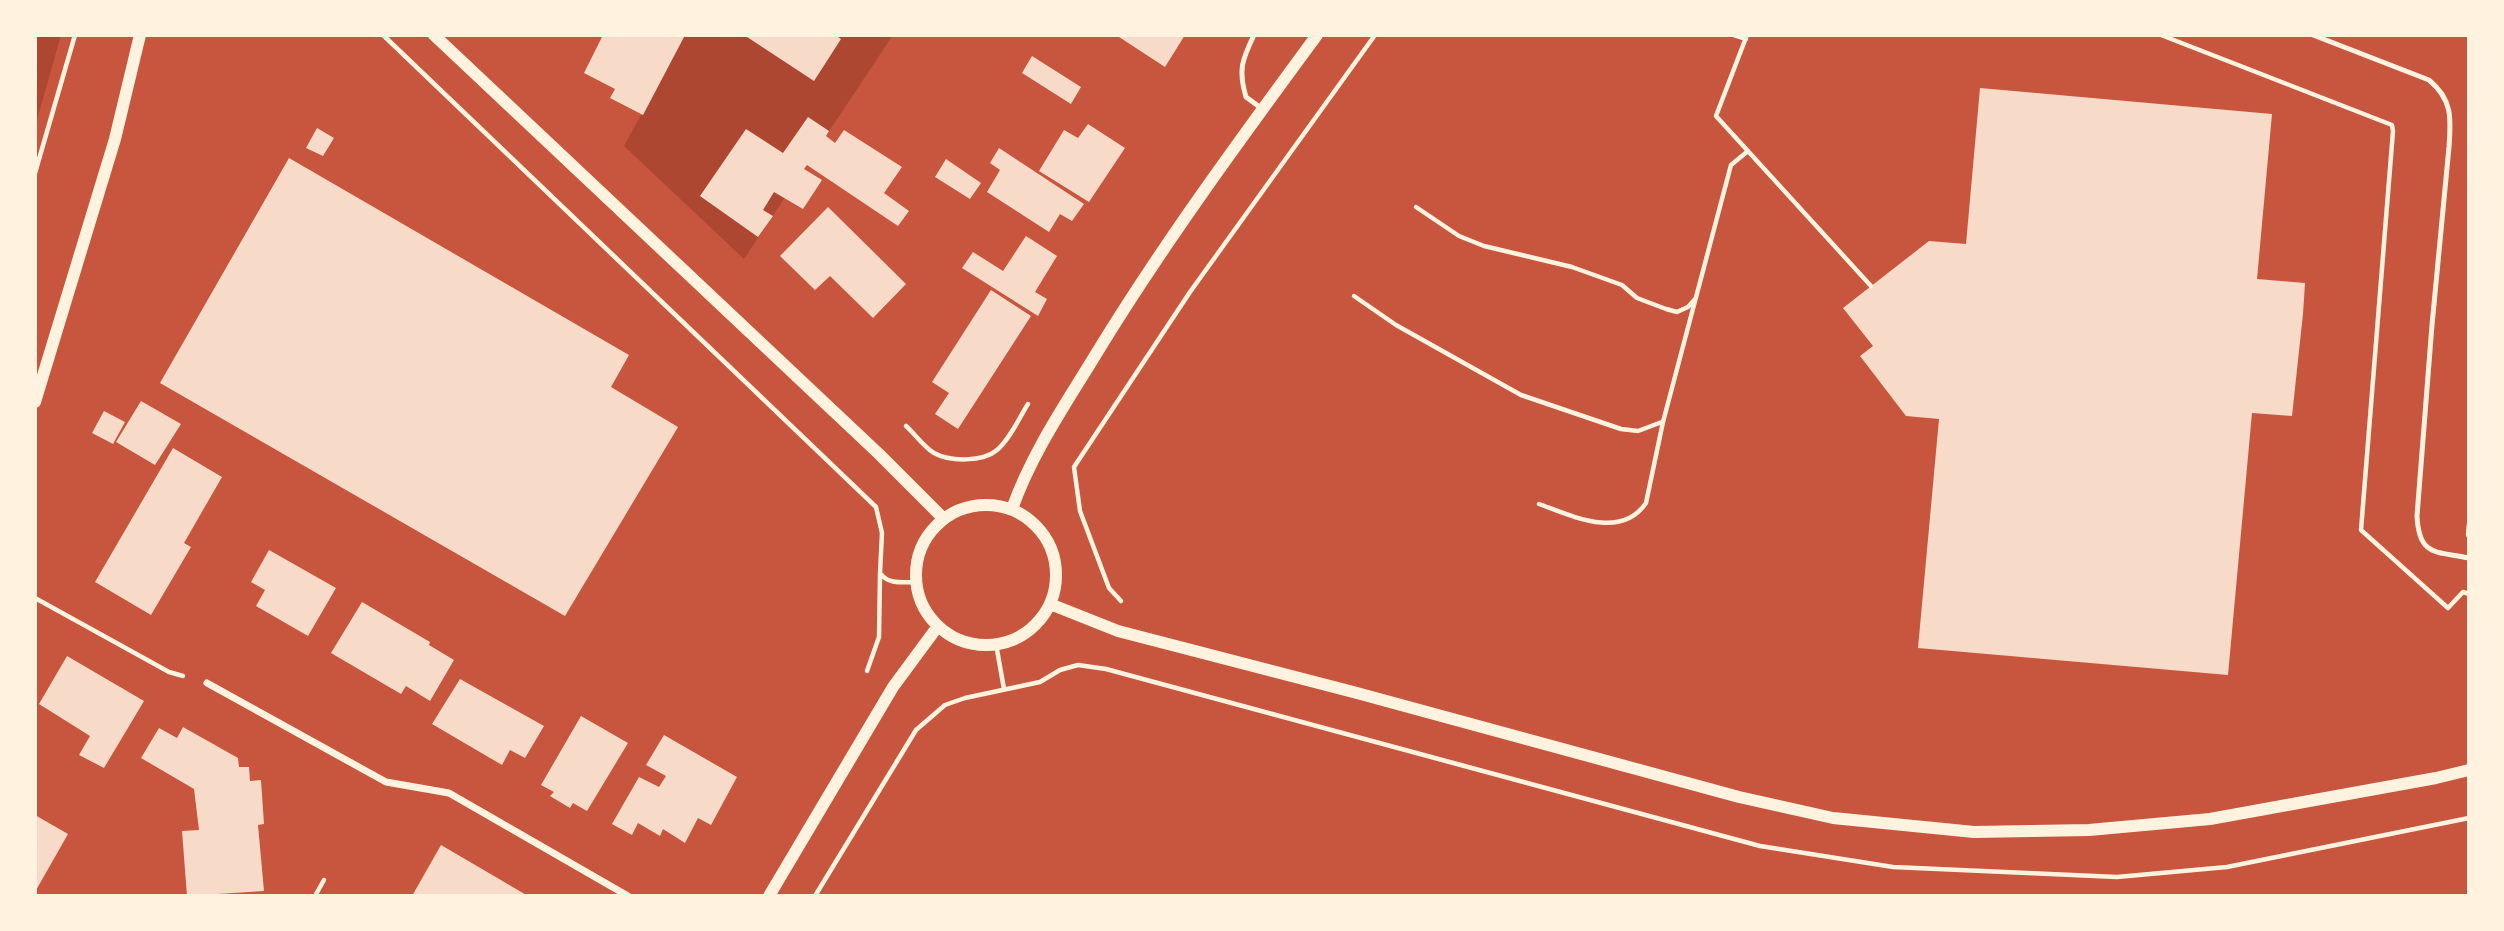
<!DOCTYPE html>
<html>
<head>
<meta charset="utf-8">
<style>
  body { margin:0 }
  #map { position:relative; width:2504px; height:931px; overflow:hidden; background:#c8553d; font-family:Ubuntu,sans-serif }
  canvas { display:block }
  .frame { position:absolute; inset:0; border:37px solid #fff3e0; pointer-events:none }
</style>
</head>
<body>
<div id="map">
<canvas width="2504" height="931"></canvas>
<div class="frame"></div>
</div>
<script>
const ctx = document.querySelector('canvas').getContext('2d');
ctx.lineJoin = 'round';
function fillPath(path, color) { ctx.fillStyle = color; ctx.fill(path, 'evenodd'); }
function stroke(path, color, width, dash) { ctx.strokeStyle = color; ctx.lineWidth = width; ctx.lineCap = dash ? 'butt' : 'round'; ctx.setLineDash(dash || []); ctx.stroke(path); }
fillPath(new Path2D(`
  M35,35H61L35,127Z
  M685,35H893L744,259L624,146Z`), '#ae4732');
fillPath(new Path2D(`
  M603,35H680L684,37L643,115L610,98L615,89L584,73Z
  M744,35H835L841,39L814,81Z
  M1116,35H1185L1165,67Z
  M1032,56L1081,87L1071,104L1022,73Z
  M1980,88L2272,114L2257,279L2305,283L2303,314L2292,416L2252,413L2228,675L1918,648L1939,419L1906,416L1860,356L1873,346L1843,308L1929,241L1966,244Z
  M808,117L829,131L826,136L835,143L844,130L902,167L884,193L909,211L898,226L807,165L804,169L822,180L803,209L774,192L763,210L773,216L758,237L700,196L746,129L783,153Z
  M1088,124L1125,148L1089,202L1039,171L1064,130L1078,138Z
  M317,128L334,138L323,156L306,148Z
  M999,148L1084,204L1072,221L1060,214L1049,232L987,192L1000,170L990,163Z
  M289,158L629,355L611,387L678,427L565,616L160,383Z
  M946,159L981,183L970,199L935,177Z
  M828,207L906,284L873,318L830,276L815,290L780,256Z
  M1026,236L1057,256L1035,292L1047,299L1038,316L962,268L973,252L1003,271Z
  M991,290L1031,316L958,429L935,414L949,393L932,382Z
  M141,401L181,424L155,465L116,442Z
  M104,411L125,422L113,444L92,433Z
  M173,448L222,477L184,543L191,547L151,615L95,582Z
  M269,550L336,588L308,636L256,606L265,590L251,582Z
  M362,602L430,642L429,645L454,660L430,701L406,686L401,694L331,653Z
  M67,656L144,701L104,768L79,755L90,736L39,704Z
  M460,679L544,726L525,758L510,750L502,765L432,724Z
  M581,716L628,743L587,811L573,803L570,808L550,796L554,792L541,785Z
  M183,727L238,758L239,767H249L250,781L261,780L264,824L258,825L264,891L187,896L182,831L199,830L194,789L141,758L159,728L177,738Z
  M664,735L737,777L711,825L698,818L685,843L663,829L660,836L638,823L632,835L612,824L639,777L659,787L666,776L646,765Z
  M35,815L68,834L35,892Z
  M441,845L494,876L528,896H412Z`), '#f7dbc8');
stroke(new Path2D(`
  M383,35L876,507L882,533L880,573C888,585 903,582 916,582
  M1734,35L1746,39
  M1747,35L1716,116L1871,286
  M2161,35L2392,125L2393,131L2361,530L2448,608L2463,592L2469,594
  M35,173L75,35
  M1416,207L1459,236L1484,246L1572,267L1622,285L1637,298L1666,309L1677,312L1688,307L1696,298
  M1354,296L1396,325L1521,395L1621,429L1638,431L1662,422
  M906,426C915,434 924,447 934,453C950,462 983,462 997,450C1010,439 1019,418 1028,404
  M1539,504C1572,516 1621,540 1646,503L1663,422L1731,165L1748,151
  M2468,535L2469,524
  M35,598L169,672L183,676
  M1121,601L1109,588L1080,511L1074,467L1190,292L1375,35
  M996,644L1004,689
  M867,671L879,637L880,574
  M315,896L324,880
  M815,896L916,730L945,705L965,698L1040,682L1060,670L1078,665L1106,669L1760,846L1893,867L2117,877L2227,867L2469,818`), '#fff3e0', 4.5);
stroke(new Path2D(`
  M1254,35C1242,60 1238,70 1246,97L1261,108
  M2313,35L2429,80C2453,100 2451,119 2449,147L2432,325L2417,516C2419,557 2436,551 2469,558`), '#fff3e0', 5);
stroke(new Path2D(`
  M207,683L386,782L449,793L628,896`), '#fff3e0', 7);
stroke(new Path2D(`
  M434,35L879,454L944,519
  M35,402L115,139L140,35
  M916 575a70 70 0 1 1 140 0a70 70 0 1 1-140 0Z
  M1012,509C1031,455 1063,408 1093,359C1161,247 1239,141 1317,35
  M1050,604L1118,631L1357,693L1739,797L1833,818L1974,832L2089,830L2210,819L2436,778L2469,770
  M769,896L893,687L938,626`), '#fff3e0', 12);
</script>
</body>
</html>
